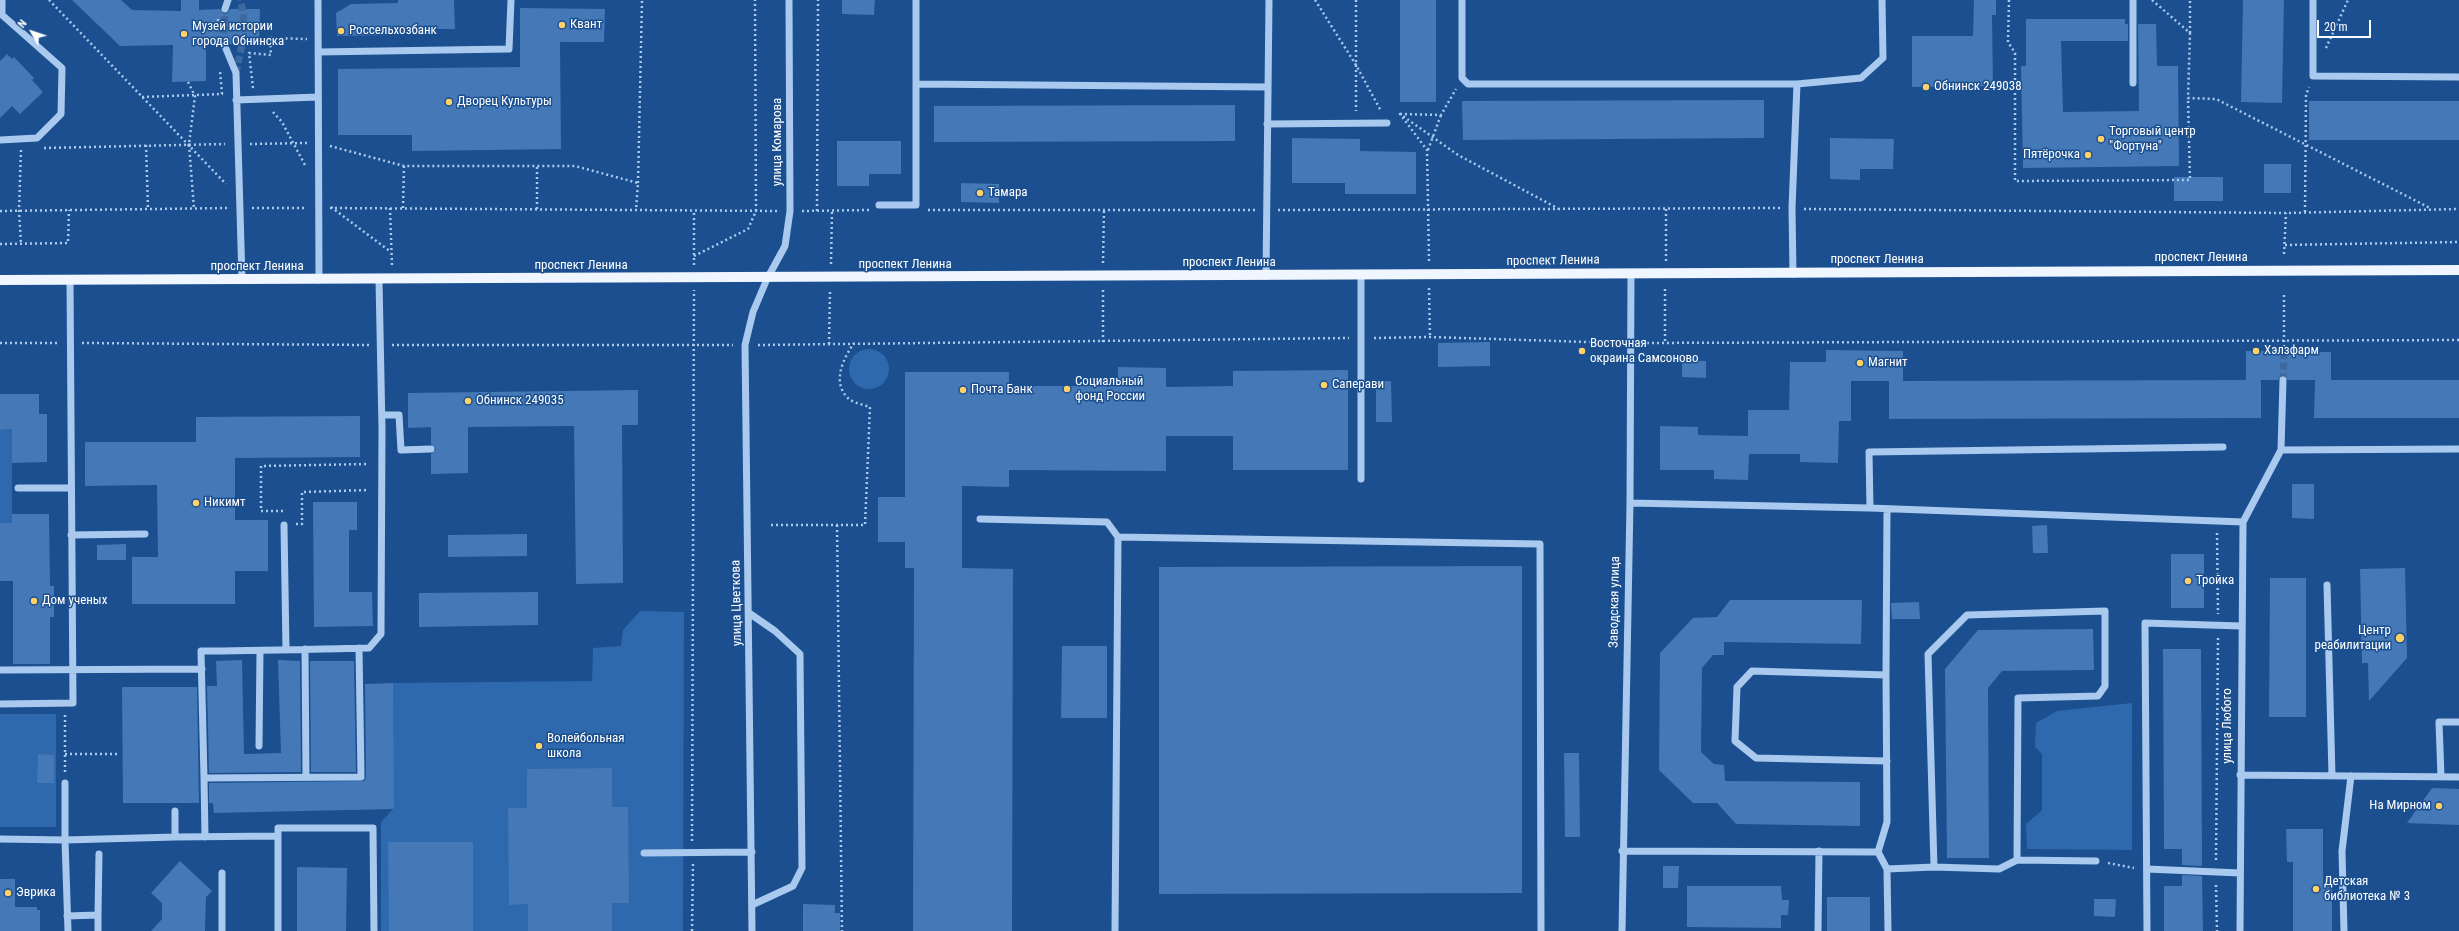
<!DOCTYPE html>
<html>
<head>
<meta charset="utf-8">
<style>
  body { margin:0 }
  #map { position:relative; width:2459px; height:931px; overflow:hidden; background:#1b4f8f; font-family:"Roboto Condensed",sans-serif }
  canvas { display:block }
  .north { position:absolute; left:12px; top:12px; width:40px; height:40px; -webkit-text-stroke:3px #1b4f8f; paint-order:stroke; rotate:310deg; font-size:11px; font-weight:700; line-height:16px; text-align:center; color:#fff }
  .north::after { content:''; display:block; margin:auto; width:14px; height:18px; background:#fff; clip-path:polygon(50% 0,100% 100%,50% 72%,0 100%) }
  .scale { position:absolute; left:2317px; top:20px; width:54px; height:18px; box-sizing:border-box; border:2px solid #fff; border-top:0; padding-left:5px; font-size:12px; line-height:14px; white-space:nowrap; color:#fff; -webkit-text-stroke:3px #1b4f8f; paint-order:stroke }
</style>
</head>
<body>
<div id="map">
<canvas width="2459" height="931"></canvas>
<div class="north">N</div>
<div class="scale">20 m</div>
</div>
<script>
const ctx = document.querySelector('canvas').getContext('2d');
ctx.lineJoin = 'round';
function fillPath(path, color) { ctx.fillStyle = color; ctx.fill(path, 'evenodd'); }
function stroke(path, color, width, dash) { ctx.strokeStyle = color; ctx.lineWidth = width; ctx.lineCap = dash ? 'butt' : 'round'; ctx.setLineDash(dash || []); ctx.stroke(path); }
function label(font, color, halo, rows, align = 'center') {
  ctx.font = font + ' "Roboto Condensed",sans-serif'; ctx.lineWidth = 3; ctx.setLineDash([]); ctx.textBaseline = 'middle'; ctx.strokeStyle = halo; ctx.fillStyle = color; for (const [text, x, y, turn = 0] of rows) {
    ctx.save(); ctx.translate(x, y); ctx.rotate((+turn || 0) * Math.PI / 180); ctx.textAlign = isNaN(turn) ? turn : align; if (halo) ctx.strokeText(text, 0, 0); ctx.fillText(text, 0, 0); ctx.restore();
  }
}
fillPath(new Path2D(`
  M849 369a20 20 0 1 1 40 0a20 20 0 1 1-40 0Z
  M12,429V523H0V430Z
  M640,611L684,612L683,931H381V822L393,809V683L592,681L593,648L621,646L623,630Z
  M2132,703V850L2027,849L2026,824L2042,810V754L2035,747L2036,723L2057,711Z
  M0,714H56V827H0Z`), '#2e69ad');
fillPath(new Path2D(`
  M72,0H121L132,10L181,11V0H199V10L220,9L224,14L228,13L230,9H260L259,44H229L224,39L219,44L206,45V81L172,82L173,45L120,46Z
  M398,0H454L455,29H400V35L337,36L336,13L351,4L398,3Z
  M842,0H875L874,15L842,14Z
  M1400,0H1436V102H1400Z
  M1974,0H1996V15H1992L1993,86L1912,87V36H1973Z
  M2243,0H2284L2282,103L2241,102Z
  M520,8L605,9L604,42H560L561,149L412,151V135H338V69L520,67Z
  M2026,19H2125V24H2128V41H2061L2063,112L2139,111L2138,24H2156L2157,66H2178L2179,166L2023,168L2021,66H2026Z
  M7,54L12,59L14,57L34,78L32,80L43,92L20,114L12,106L0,118V61Z
  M1764,100V138L1463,140L1462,101Z
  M2309,101H2459V140H2309Z
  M1235,105V141L934,142V106Z
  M1292,138L1360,139V151L1416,152V194H1345V183H1292Z
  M1830,138L1894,139L1893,169H1860V180L1830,179Z
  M837,141H901V174H869V186H837Z
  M2264,164H2291V193H2264Z
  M2174,177H2223V201H2174Z
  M961,183L999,184V203L961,202Z
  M1490,342V366L1438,367V343Z
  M1826,350L1903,351V381L2246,380V351L2331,352V380H2459V418H2314L2315,380H2288L2283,375L2278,380H2261V418L1889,419V381H1851V421H1839L1838,463L1800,462V454H1749L1748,480L1714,479V470H1660V426L1698,427V435L1748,436V410H1789L1790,362H1826Z
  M1682,361H1706V378L1682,377Z
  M1118,367L1166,368V387L1233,386V371L1348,370V470H1233V436H1166V471L1009,470V487L962,486V568L1013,569L1012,931H913L914,568H905V542H878V497H905V372H1009V386H1118Z
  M1376,381H1391L1392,422H1376Z
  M638,390V425H622L623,583L576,584L574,426L468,427V473L431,474V454L436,449L431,444V427L408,428V393Z
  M0,394H39V414H47V462L12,463V429L0,430Z
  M360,416V457L235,458V520H268V571H235V604H132V557H158L157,485L85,486V442H196V417Z
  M2292,484H2314V519L2292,518Z
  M313,502H357V530H349V592H372L373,626L314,627Z
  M12,514H49L50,586H54V617H50V664H13V581H0V523H12Z
  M2047,525L2048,553H2033L2032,526Z
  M527,534V556L448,557V535Z
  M126,544V560H97V545Z
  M2171,554H2204V608H2171Z
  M1522,566V893L1159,894V567Z
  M2405,568L2407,658L2369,701L2368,663H2362L2360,569Z
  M2270,578H2306V717H2269Z
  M538,592V625L419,627V593Z
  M1730,600H1862L1861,644L1724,642V655H1713L1702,668L1701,752L1714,764L1724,765L1725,781L1860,782V826L1736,824L1717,803H1693L1659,770L1660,653L1693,618L1717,617Z
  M1919,602L1920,619H1892L1891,603Z
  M2093,629L2094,670L2002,671L1988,688L1989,858H1947L1945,669L1978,630Z
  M1062,646H1107V718H1061Z
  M2163,649H2201L2202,866L2182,865V849H2164Z
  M242,660L244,754L281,753L278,660L300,661L301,772L209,773L207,686H217L216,661Z
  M310,661H354L356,772H311Z
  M393,683L394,809L214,813L213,803H209V783L364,781L366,777L365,684Z
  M122,687H197L199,803H123Z
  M1564,753H1579L1580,837H1565Z
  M38,754L54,755V783H37Z
  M612,768V807H628L629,903H612V931H528V904L509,905L508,808H527V769Z
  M2432,788L2459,789V825L2407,823Z
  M2286,829H2323V884H2332V931H2293V862H2287Z
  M388,842H473V931H389Z
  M180,861L212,891L206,897L205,931H151L162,919V903L151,893Z
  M1663,866H1679L1678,888H1663Z
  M297,867L347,868L346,931H297Z
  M2182,875L2202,876L2203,931H2164V886H2182Z
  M0,879H15V907H37V910H40V931H0Z
  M1687,886H1781L1782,900H1789L1788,915H1781V928L1687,927Z
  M1827,897H1870V931H1827Z
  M2094,899H2116L2115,917L2094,916Z
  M803,904L835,905V913H840V931H803Z`), '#4478b7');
stroke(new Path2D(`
  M224,44L225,9
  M236,73C241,50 248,23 240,0
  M2283,380L2284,352`), '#3d69a0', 7, [7, 3.5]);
stroke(new Path2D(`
  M49,0L226,184
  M1315,0L1356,65L1381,111
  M1356,0V111
  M2009,0L2008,42L2015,53V181L2190,180L2188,98
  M2152,0L2190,33L2188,98L2216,99L2430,208
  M218,19V34
  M2190,33V0
  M2326,48L2348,0
  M188,82L195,96L189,144L194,209
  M253,88L249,53L271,55L270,38L307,39
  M142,97L222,94L220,71
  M273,112L282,122L305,165
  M1400,114L1441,115L1456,89
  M250,144L307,143
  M146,145L148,209
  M330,146L404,166H575L638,183L636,210
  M44,148L225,144
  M21,150L19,211L21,244
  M1428,150L1441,115
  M638,183L642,0
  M331,207L391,252
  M252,208H307
  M330,208L779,211
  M390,208L392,266
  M403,208L404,166
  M537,209V167
  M1804,209L2286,213L2459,209
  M928,210H1255
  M1278,210L1781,208
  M0,211L229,208
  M802,211L869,210
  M817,211L818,0
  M2305,212L2306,95L2309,87
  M0,244L68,243L69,210
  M2285,245L2459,242
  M2284,254L2286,213
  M694,256L748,229L756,211L755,0
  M1429,261L1427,150L1400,114L1458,155L1559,209
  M1666,261V209
  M1103,263L1104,210
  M831,264L832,210
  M694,265V210
  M1429,288L1430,337
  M1374,338L1430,337L1619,343
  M1665,341V286
  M1103,342V288
  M0,343H59
  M82,343L369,345
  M1642,343L2459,340
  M829,344L830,291
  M392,345H733
  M758,345L1349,338
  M2284,352V292
  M283,511H261V466L369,464
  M296,524H302V492L369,490
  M771,525H865L870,407C864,405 854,403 849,399C831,383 843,359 854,343
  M837,525L842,931
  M2217,533L2218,614
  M65,754H119
  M65,772V715
  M692,841L694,290
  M2216,860L2218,637
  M2108,863L2134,868
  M2216,885L2217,931
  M692,931L693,864`), '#a9c9ee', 2.5, [2, 3]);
stroke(new Path2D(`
  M318,0L319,280
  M1462,0V78L1468,84H1797L1792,208L1793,274
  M2133,0V83
  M2313,0V76L2459,77
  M225,9L228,0
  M2,12V0
  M0,13L62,68L61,114L37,138L0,140
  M224,44L236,73L242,280
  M318,52L509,49L511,0
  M916,84L1268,87
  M1797,84L1861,78L1883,58L1882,0
  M236,100L318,97
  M1267,124L1387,123
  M879,205H916V0
  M1361,275V479
  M1266,276L1269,0
  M382,415H399L401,450L431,449
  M2281,450L2283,380
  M18,488H71
  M1630,503L1870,508L2243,522
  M1870,508L1869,452L2223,447
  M980,519L1107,522L1118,537
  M284,525L286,650
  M71,535L145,534
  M2327,585L2332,776
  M749,613L775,631L800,654L802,868L793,886L752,905
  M359,648L361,777L204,778L201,651C257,651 313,649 369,648L381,634L382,429L379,280
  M305,649L306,777
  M0,670L202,669
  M1886,675L1887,509
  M0,704L73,703L70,280
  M259,746L260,651
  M2240,775L2459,777
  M2441,777L2439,722H2459
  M204,778L205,837
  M175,837L278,836
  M0,839L65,840V783
  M1622,851L1878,852L1887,822L1886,675L1752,671L1737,687L1735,741L1756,758L1887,761
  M1878,852L1887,869L1888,931
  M644,853L752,852
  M1934,867L1928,654L1967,615L2105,611V686L2098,696L2018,698L2017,860L2096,861
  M1887,869L1934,867L1999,869L2017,860
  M2147,869L2240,873
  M67,916L98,915L99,854
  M68,931L65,840L175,837V811
  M98,931V915
  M222,931V873
  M278,931V828H373L374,931
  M752,931L745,345L753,312L767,279L785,246L790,211L789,0
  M1115,931L1118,537L1540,544L1541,931
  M1622,931L1630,503L1631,273
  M1818,931L1819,851
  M2147,931L2145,623L2241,626
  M2240,931L2243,522L2281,450L2459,449
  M2344,931L2342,851L2351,776`), '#a9c9ee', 7);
stroke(new Path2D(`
  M0,280L2459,270`), '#f0f6ff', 10);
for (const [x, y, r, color] of [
  [562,25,4,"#ffd166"],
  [341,31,4,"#ffd166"],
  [184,34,4,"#ffd166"],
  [1926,87,4,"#ffd166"],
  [449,102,4,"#ffd166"],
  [2101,139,4,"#ffd166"],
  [2088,155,4,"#ffd166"],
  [980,193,4,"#ffd166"],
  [1582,351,4,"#ffd166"],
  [2256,351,4,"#ffd166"],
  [1860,363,4,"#ffd166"],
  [1324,385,4,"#ffd166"],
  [1067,389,4,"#ffd166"],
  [963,390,4,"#ffd166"],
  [468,401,4,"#ffd166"],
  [196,503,4,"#ffd166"],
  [2188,581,4,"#ffd166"],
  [34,601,4,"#ffd166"],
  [2400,638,5,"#ffd166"],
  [539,746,4,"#ffd166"],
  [2439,806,4,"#ffd166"],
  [2316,889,4,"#ffd166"],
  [8,893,4,"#ffd166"]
]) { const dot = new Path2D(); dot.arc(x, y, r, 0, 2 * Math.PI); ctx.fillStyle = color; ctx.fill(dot); stroke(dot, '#1b4f8f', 1.5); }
label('13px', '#fff', '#1b4f8f', [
  ["Квант",570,25],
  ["Музей истории",192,27],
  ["города Обнинска",192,42],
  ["Россельхозбанк",349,31],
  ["Обнинск 249038",1934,87],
  ["Дворец Культуры",457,102],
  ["Торговый центр",2109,132],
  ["\"Фортуна\"",2109,147],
  ["Пятёрочка",2080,155,"right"],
  ["Тамара",988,193],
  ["Восточная",1590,344],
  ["окраина Самсоново",1590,359],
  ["Хэлзфарм",2264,351],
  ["Магнит",1868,363],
  ["Социальный",1075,382],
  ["фонд России",1075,397],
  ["Саперави",1332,385],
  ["Почта Банк",971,390],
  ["Обнинск 249035",476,401],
  ["Никимт",204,503],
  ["Тройка",2196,581],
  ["Дом ученых",42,601],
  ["Центр",2391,631,"right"],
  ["реабилитации",2391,646,"right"],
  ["Волейбольная",547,739],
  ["школа",547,754],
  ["На Мирном",2431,806,"right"],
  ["Детская",2324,882],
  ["библиотека № 3",2324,897],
  ["Эврика",16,893]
], 'left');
label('13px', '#fff', '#1b4f8f', [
  ["улица Комарова",778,142,-90],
  ["проспект Ленина",2201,258],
  ["проспект Ленина",1877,260],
  ["проспект Ленина",1553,261,-1],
  ["проспект Ленина",1229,263],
  ["проспект Ленина",905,265],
  ["проспект Ленина",581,266],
  ["проспект Ленина",257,267],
  ["Заводская улица",1615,602,-89],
  ["улица Цветкова",737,603,-91],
  ["улица Любого",2228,726,-90]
]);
</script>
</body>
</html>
